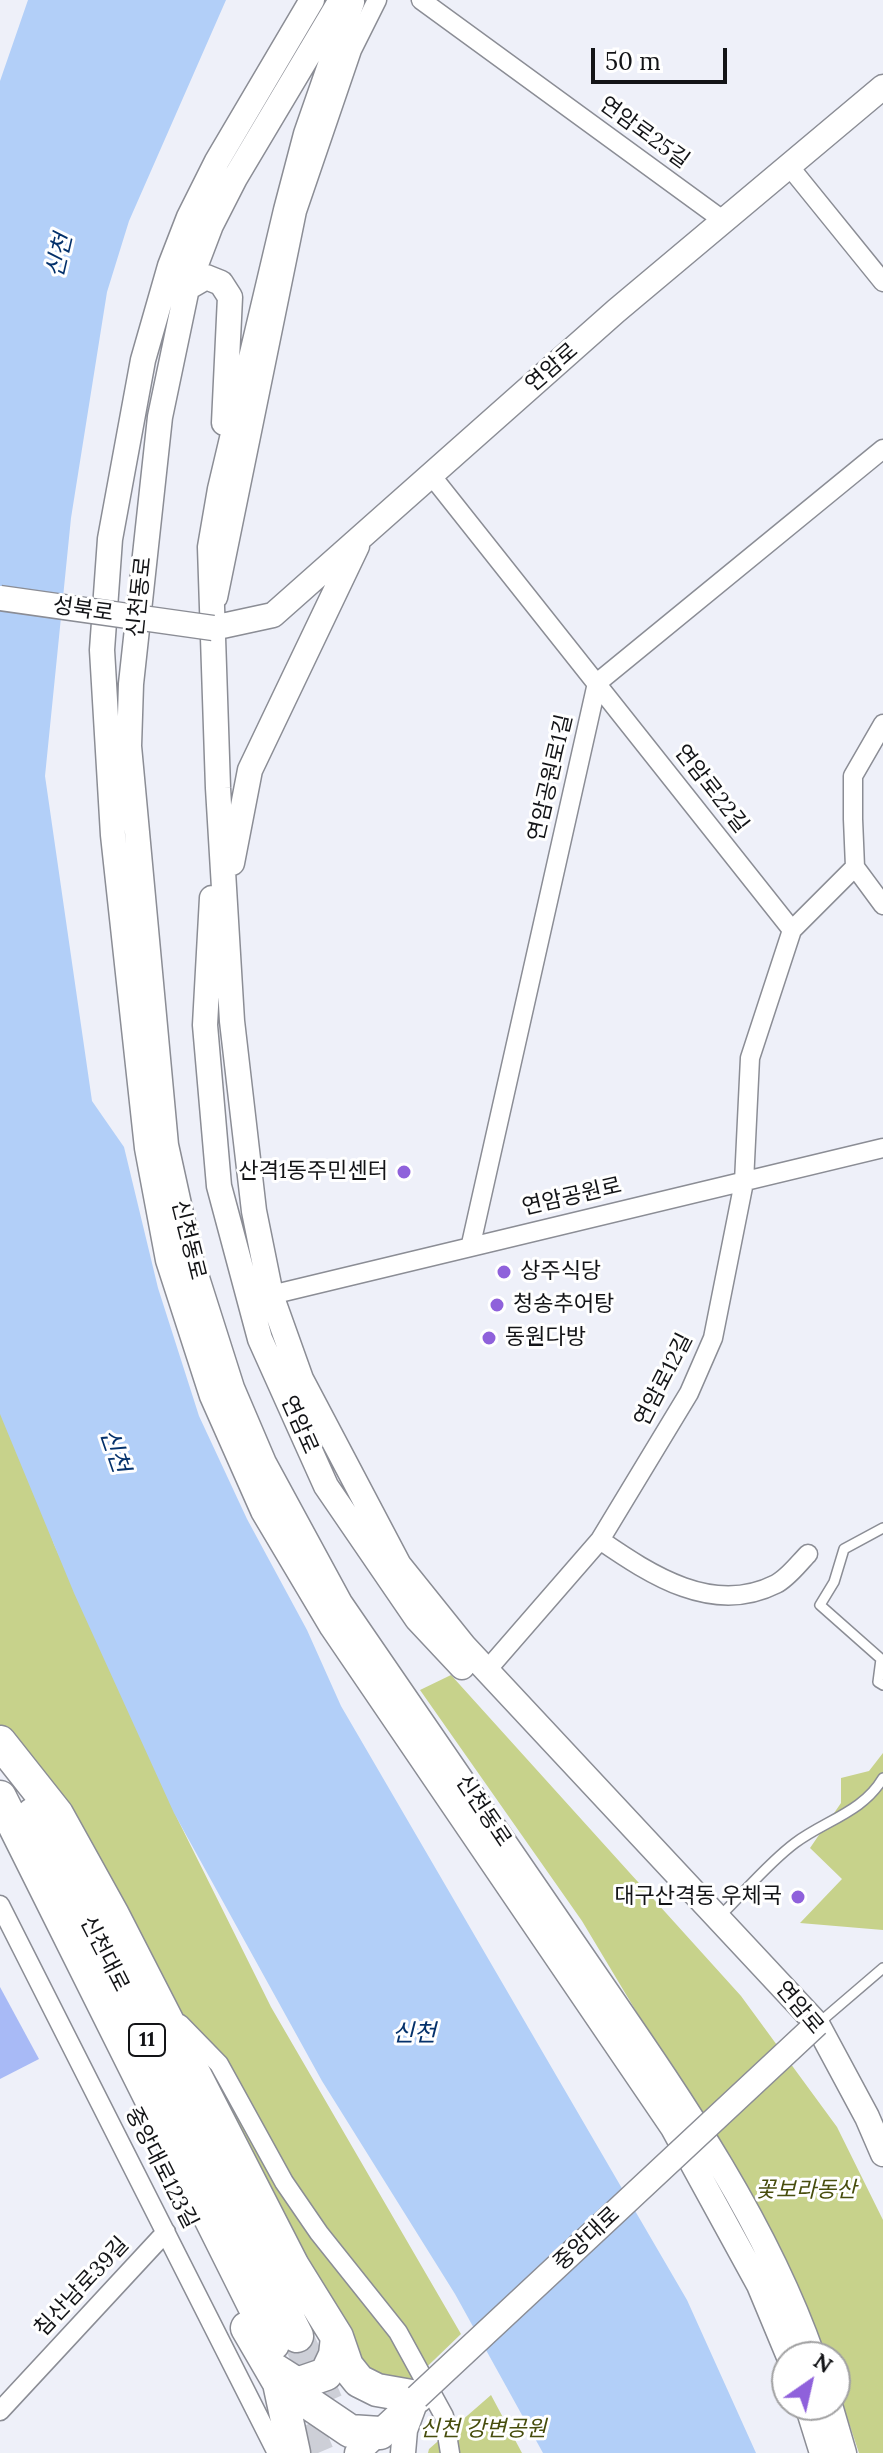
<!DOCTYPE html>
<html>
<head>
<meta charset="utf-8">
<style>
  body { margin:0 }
  #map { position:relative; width:883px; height:2453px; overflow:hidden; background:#eef0f9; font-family:Lora,serif }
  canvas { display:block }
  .north { position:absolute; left:771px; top:2341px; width:80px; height:80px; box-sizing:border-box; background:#fff; border:2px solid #a1a1a2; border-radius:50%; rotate:34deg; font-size:22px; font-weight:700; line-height:32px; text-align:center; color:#131417 }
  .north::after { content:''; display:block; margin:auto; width:28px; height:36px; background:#8f61db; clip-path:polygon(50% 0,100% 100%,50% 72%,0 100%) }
  .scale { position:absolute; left:591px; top:48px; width:136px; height:36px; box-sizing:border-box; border:4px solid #131417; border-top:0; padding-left:10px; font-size:24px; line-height:28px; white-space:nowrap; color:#131417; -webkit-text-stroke:6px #fff; paint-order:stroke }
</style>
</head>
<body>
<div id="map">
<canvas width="883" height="2453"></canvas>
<div class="north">N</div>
<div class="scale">50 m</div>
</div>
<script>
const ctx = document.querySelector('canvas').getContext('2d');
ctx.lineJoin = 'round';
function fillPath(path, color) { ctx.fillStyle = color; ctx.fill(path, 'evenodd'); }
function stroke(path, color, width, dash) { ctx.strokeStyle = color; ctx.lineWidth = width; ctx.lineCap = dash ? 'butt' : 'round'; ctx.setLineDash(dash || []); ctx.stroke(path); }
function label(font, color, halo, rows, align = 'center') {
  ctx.font = font + ' Lora,"Noto Sans KR",serif'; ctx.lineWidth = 6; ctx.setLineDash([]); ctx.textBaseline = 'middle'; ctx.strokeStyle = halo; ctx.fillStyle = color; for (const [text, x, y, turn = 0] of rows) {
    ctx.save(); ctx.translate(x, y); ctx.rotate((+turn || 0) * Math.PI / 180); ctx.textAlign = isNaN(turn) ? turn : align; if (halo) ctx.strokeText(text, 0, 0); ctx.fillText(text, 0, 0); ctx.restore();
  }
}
fillPath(new Path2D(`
  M0,1388L54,1544L178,1820L271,2007L461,2334L407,2386H369L0,1728Z
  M451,1675L741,1996L837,2127L883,2220V2453H859L835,2381V2357H823L736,2178L582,1921L420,1690Z
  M883,1753V1930L800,1923L842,1879L810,1848L841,1803V1778L869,1771Z
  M491,2395L522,2453H428L429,2449Z`), '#c7d28b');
fillPath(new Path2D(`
  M28,0H226L129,221L107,292L71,518L45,776L92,1101L124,1147L158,1288L199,1416L247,1519L307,1630L341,1706L687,2300L756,2453H543L455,2294L322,2081L174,1813L74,1593L0,1414V81Z`), '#b2cff8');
fillPath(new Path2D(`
  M0,1987L39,2059L0,2079Z`), '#a8baf6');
stroke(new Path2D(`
  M297,2336L327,2402
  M287,2381L318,2453`), '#cdcfd7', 32, [32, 16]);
const lane = new Path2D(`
  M883,1528L844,1549L834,1582L820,1605L881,1659L878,1682L883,1685
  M719,1917C744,1893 767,1864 795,1843C826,1820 863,1812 883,1778
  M820,2022L883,1968`);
const street = new Path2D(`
  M421,0L724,221
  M789,166L883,282
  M431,475L792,930L750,1058L744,1182L713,1338L689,1393L600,1540L487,1670
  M218,598L297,211L352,50L377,0
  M883,724L853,776V819L855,867L883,905
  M792,930L855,867
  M471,1244L597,683L883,449
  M271,1295L883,1148
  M600,1540C651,1575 713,1616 776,1584C788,1578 799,1563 808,1554
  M0,1905L277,2453
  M180,2024L219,2064L284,2182L319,2233L398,2332L444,2416L450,2453
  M0,2411L166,2232`);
const secondary = new Path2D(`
  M312,0L217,161L189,217L170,266L143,360L110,539L102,650L113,835L147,1148L168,1260L212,1396L263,1511L332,1627L673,2128L759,2285L789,2357
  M341,0L235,178L211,225L187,288L160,417L131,684L129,746L166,1145L191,1259L232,1388L264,1463L340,1603C423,1723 505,1843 587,1963C672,2087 763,2214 813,2357
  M352,2L306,134L286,210L220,489L210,547L218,788L232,1021L254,1211L271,1295L301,1379L399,1565L464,1646L817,2024L867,2117L883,2154
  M187,288L206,277L221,283L230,297L224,423
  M213,628L273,615L616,311L883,87
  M232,863L250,770L357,546
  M212,898L205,1025L219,1186L260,1339L326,1486L417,1619L462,1667
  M807,2405L822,2453
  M830,2405L844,2453
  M357,2453L417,2397
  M403,2453L405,2430L415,2403`);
const highway = new Path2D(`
  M0,1742L57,1814L113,1915L293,2266L337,2337L347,2366L359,2381L377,2390L417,2397
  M0,1797L273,2344
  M33,1814L297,2336
  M247,2328L279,2383L350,2431L380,2433
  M275,2370L297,2384L326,2374L335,2355L337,2337
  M279,2383L294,2453`);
stroke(lane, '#8b8d95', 12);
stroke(street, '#8b8d95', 21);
stroke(secondary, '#8b8d95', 27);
stroke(highway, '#8b8d95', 35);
stroke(lane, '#fff', 9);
stroke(street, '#fff', 18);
stroke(secondary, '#fff', 24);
stroke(highway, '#fff', 32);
const secondaryBridge = new Path2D(`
  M0,598L213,628
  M417,2397L817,2024`);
stroke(secondaryBridge, '#8b8d95', 27, []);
stroke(secondaryBridge, '#fff', 24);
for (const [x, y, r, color] of [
  [404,1172,8,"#8f61db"],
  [504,1272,8,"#8f61db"],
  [497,1305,8,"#8f61db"],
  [489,1338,8,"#8f61db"],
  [798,1897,8,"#8f61db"]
]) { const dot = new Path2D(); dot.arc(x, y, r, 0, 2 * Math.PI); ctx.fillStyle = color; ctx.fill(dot); stroke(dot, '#fff', 3); }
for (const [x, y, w] of [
  [147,2040,36]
]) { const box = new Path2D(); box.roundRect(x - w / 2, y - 16, w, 32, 6); ctx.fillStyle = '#fff'; ctx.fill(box); stroke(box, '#131417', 2); }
label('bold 20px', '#131417', null, [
  ["11",147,2040]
]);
label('22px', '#131417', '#fff', [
  ["연암로25길",644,133,36],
  ["연암로",552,368,-41],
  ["신천동로",140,597,-84],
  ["성북로",83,610,8],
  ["연암공원로1길",551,778,-77],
  ["연암로22길",711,789,52],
  ["연암공원로",572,1197,-13],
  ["신천동로",188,1240,76],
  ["연암로12길",664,1380,-63],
  ["연암로",299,1425,66],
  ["신천동로",483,1811,56],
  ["신천대로",104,1954,63],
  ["연암로",799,2008,50],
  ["중앙대로123길",161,2168,63],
  ["중앙대로",587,2239,-43],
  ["침산남로39길",82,2287,-47]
]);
label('22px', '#131417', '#fff', [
  ["산격1동주민센터",388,1172,"right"],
  ["상주식당",520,1272],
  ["청송추어탕",513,1305],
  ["동원다방",505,1338],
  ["대구산격동 우체국",782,1897,"right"]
], 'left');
label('italic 22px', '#474d0d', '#fff', [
  ["꽃보라동산",806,2191],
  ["신천 강변공원",483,2430]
]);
label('italic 24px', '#04316b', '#fff', [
  ["신천",60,256,-77],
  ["신천",114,1451,71],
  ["신천",414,2034]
]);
</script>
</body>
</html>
